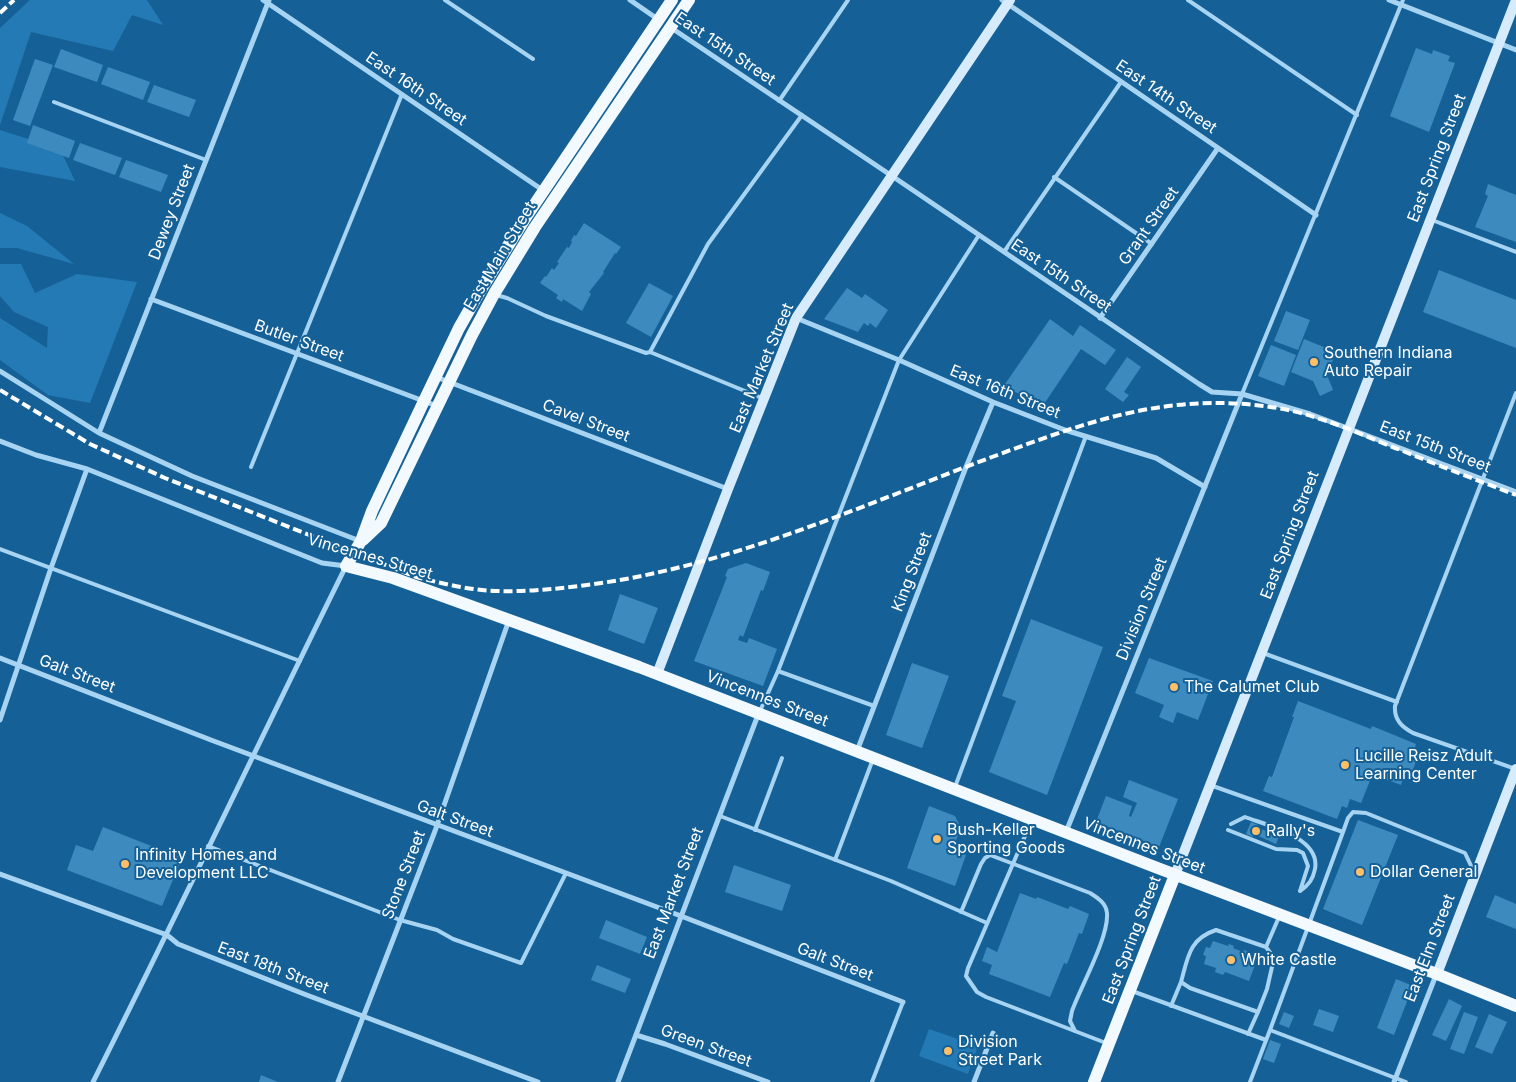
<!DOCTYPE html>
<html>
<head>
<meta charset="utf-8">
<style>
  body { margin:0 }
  canvas { display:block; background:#156197 }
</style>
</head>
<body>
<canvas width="1516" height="1082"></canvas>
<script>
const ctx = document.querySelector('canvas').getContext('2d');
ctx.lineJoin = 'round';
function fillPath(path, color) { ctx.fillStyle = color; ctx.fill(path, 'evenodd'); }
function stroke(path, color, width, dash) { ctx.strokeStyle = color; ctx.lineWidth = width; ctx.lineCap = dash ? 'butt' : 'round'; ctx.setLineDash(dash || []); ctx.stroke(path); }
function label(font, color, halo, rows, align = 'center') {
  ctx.font = font + ' Inter,sans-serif'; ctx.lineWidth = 4; ctx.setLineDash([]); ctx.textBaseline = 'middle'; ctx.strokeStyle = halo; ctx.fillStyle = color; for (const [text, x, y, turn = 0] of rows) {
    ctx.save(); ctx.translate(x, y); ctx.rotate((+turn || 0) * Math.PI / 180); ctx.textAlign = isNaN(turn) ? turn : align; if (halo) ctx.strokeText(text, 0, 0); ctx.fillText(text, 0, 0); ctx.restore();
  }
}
fillPath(new Path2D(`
  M30,0H147L163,25L132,15L113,51L31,32L0,125V28Z
  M0,130L60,149L75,181L0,167Z
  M0,213L27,226L74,264L17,248H0Z
  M0,264H21L35,293L77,274L137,282L90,403L48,395L0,360V318L47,348L48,327L14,312L0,296Z
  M929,1029L978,1046L968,1074L919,1056Z`), '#247ab4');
fillPath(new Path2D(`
  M1416,48L1432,54L1433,50L1450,56L1448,61L1455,63L1429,132L1390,116Z
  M61,49L103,65L97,82L54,67Z
  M35,59L53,65L30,126L13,120Z
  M108,67L150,82L143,100L101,84Z
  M154,85L196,100L189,117L147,102Z
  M33,125L75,141L69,158L27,143Z
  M80,143L122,158L115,175L73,160Z
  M126,160L168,175L161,192L119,177Z
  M1488,184L1516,195V242L1475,227L1488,196L1485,194Z
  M584,223L621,247L616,254L615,253L603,272L604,273L589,292L591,294L582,311L563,299L562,302L556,298L558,295L540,283L545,276L546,277L552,268L554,270L559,263L557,262L567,247L569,248L572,242L571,241L574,235L576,236Z
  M1439,270L1516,300V348L1423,312Z
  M649,283L673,296L651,337L626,323Z
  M847,288L862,298L865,294L888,310L876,328L870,323L868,326L864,323L858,332L824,319Z
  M1286,311L1310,320L1298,350L1274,341Z
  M1050,319L1073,336L1080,325L1116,350L1105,365L1081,349L1044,404L1003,387Z
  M1304,339L1336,352L1327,375L1333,390L1320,396L1313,381L1291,372Z
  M1271,345L1296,355L1284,386L1258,376Z
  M1127,357L1141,367L1124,392L1129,395L1123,402L1105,389Z
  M746,563L770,572L763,591L761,590L743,637L740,635L738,640L747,643L749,638L777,649L763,686L694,661L727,577L725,576L728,569Z
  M620,594L658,608L644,644L608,630Z
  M1031,619L1103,647L1047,795L989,772L1016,701L1002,696Z
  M1149,658L1213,681L1198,720L1177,712L1173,723L1159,717L1164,705L1135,693Z
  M912,663L949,676L922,748L886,735Z
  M1298,701L1371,729L1372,726L1416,744L1412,757L1417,759L1411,775L1405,773L1401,785L1366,772L1365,775L1371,778L1361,803L1350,799L1347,808L1342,806L1337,819L1263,791L1269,776L1272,777L1294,717H1292Z
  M1129,780L1178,799L1159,847L1096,822L1106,796L1132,806L1129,816L1131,817L1137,803L1123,797Z
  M929,806L955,816L961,828L952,850L966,855L955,886L907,868Z
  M1358,820L1398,835L1362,925L1323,909Z
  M1251,822L1258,825V828L1279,836L1276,844L1254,834L1253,837L1246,834Z
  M103,827L182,858L162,906L67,870L76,845L93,851Z
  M734,865L791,885L782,911L725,892Z
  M1020,893L1036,899L1037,897L1068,909L1070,906L1089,914L1082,934L1079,933L1067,964L1064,963L1050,997L989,974L992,965L982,961L987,947L997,952Z
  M1495,895L1516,904V929L1486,917Z
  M606,920L647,937L640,954L599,938Z
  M1213,941L1228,946L1229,944L1234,946L1233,948L1243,952L1244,950L1250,952L1249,954L1258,957L1249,981L1225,972L1223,975L1215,972L1216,968L1204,964L1206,956L1203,955L1206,947L1210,948Z
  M597,965L631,979L625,993L591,980Z
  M1396,979L1413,986L1394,1035L1377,1028Z
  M1449,999L1462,1006L1446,1041L1432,1035Z
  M1319,1009L1339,1016L1333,1032L1313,1025Z
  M1284,1012L1294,1016L1289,1028L1279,1024Z
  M1464,1012L1478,1017L1464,1054L1450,1049Z
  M1489,1014L1507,1022L1492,1054L1475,1047Z
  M1270,1040L1281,1044L1274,1063L1263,1059Z
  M261,1075L278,1082H259Z`), '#3d8abf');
stroke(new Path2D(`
  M445,0L533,59
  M1188,0L1357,115
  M779,101L848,0
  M54,102L206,160
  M1054,177L1152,244
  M1432,220L1516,252
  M1004,252L1121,82
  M496,295L507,298L546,316L646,353L650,352L708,244L802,115
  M650,352L762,398
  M1516,393L1395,706C1394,720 1402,727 1413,733L1516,769
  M1242,394L1403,0
  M251,467L402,94
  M0,549L300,661
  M1263,653L1397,702
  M778,671L874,706
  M760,711L778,671L899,360L979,235
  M1210,785L1343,832
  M955,787L1086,436
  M720,816L891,881L987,923
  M1031,822L968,968L966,976L977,992L986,997L1106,1043
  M1231,824L1245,817C1266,825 1321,837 1315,869C1313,879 1309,885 1300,891
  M755,830L782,758
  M1228,830L1276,849L1297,850L1303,853L1308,866L1300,891
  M208,846L400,920L437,930L453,939L521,963L566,873
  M835,860L873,759
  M961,912L981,864L985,858L990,855L1090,893C1098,898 1106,903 1107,913C1109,937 1081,986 1072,1011L1070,1021L1075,1031
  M1216,930L1266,947L1274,958L1267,989L1258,1012L1190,988L1181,982C1188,957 1189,939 1216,930Z
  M1266,947L1279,917
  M1132,991L1266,1040
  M1171,1006L1181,982
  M1248,1034L1258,1012
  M872,1082L903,1002
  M1250,1082L1270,1030
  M1406,1082L1270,1030L1343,832L1348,818L1353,812L1366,813L1465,853L1474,872`), '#a7d4f2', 4);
stroke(new Path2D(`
  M263,0L544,191
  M630,0L659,20
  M1002,0L1316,215
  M1389,0L1516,50
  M670,27L892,176L1199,384L1212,392L1242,394L1310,414L1516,492
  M151,299L437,406
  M796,318L899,360L993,402L1065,430L1156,458L1205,487
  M1100,318L1218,148
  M0,371L99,433L192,476L360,541
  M436,377L728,489
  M99,433L269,0
  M0,441L36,455L87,469L322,563L346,566C261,738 179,911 93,1082
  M0,658L211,740L681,916L903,1002
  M0,720L51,568L87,469
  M857,751L966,467L993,402
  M1066,832L1242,394
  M0,874L167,935L178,944L304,994L538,1082
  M636,1035L665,1044L768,1082
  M338,1082L435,831L509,620
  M618,1082L758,715
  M974,1082L993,1033
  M1394,1082L1436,975`), '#a7d4f2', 5);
stroke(new Path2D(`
  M657,674L728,489L796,318L1010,0
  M1175,875L1516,0
  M1437,974L1516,769`), '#d6ecfc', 10);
stroke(new Path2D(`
  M672,0L524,220L480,291L459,328L424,401L372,511L361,541L346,566L393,578L639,667L1155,867L1437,974L1516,1006
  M363,540L381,523L472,335L494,294L535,227L689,0
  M1094,1082L1175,875`), '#f2f9ff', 12);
stroke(new Path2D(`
  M0,13L14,0
  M0,390L90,444L165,478L416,577C441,583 468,590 495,591C526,592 556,589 587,585C728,567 860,506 992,457C1065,430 1136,403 1215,403C1248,403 1286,407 1317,418C1345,426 1371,439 1398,449C1437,465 1477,480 1516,495`), '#fff', 4, [9, 4]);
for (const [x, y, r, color] of [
  [1314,362,5,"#ffbe68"],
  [1174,687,5,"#ffbe68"],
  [1345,765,5,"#ffbe68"],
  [1256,831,5,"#ffbe68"],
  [937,839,5,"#ffbe68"],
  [125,864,5,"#ffbe68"],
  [1360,872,5,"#ffbe68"],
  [1231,960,5,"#ffbe68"],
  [948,1051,5,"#ffbe68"]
]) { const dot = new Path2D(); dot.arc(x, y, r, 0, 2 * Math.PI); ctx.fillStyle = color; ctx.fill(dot); stroke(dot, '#156197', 2); }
label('16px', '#fff', '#156197', [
  ["East 15th Street",725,49,34],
  ["East 16th Street",416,89,34],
  ["East 14th Street",1166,97,34],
  ["East Spring Street",1437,158,-69],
  ["Dewey Street",172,212,-69],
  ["Grant Street",1149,226,-55],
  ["East Main Street",500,256,-59],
  ["East 15th Street",1061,276,34],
  ["Butler Street",299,341,20],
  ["East Market Street",762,368,-67],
  ["East 16th Street",1005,392,22],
  ["Cavel Street",586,421,21],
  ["East 15th Street",1435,447,21],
  ["East Spring Street",1290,535,-69],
  ["Vincennes Street",370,557,16],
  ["King Street",912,572,-69],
  ["Division Street",1142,609,-68],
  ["Galt Street",77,674,21],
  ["Vincennes Street",767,699,21],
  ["Galt Street",455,819,20],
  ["Vincennes Street",1144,846,21],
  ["Stone Street",404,875,-69],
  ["East Market Street",674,893,-69],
  ["East Spring Street",1132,940,-69],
  ["East Elm Street",1430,948,-69],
  ["Galt Street",835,962,21],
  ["East 18th Street",273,968,21],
  ["Green Street",706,1046,20]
]);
label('16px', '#fff', '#156197', [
  ["Southern Indiana",1324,353],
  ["Auto Repair",1324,371],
  ["The Calumet Club",1184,687],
  ["Lucille Reisz Adult",1355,756],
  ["Learning Center",1355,774],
  ["Bush-Keller",947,830],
  ["Sporting Goods",947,848],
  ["Rally's",1266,831],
  ["Infinity Homes and",135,855],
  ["Development LLC",135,873],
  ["Dollar General",1370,872],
  ["White Castle",1241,960],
  ["Division",958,1042],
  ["Street Park",958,1060]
], 'left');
</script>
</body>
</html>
